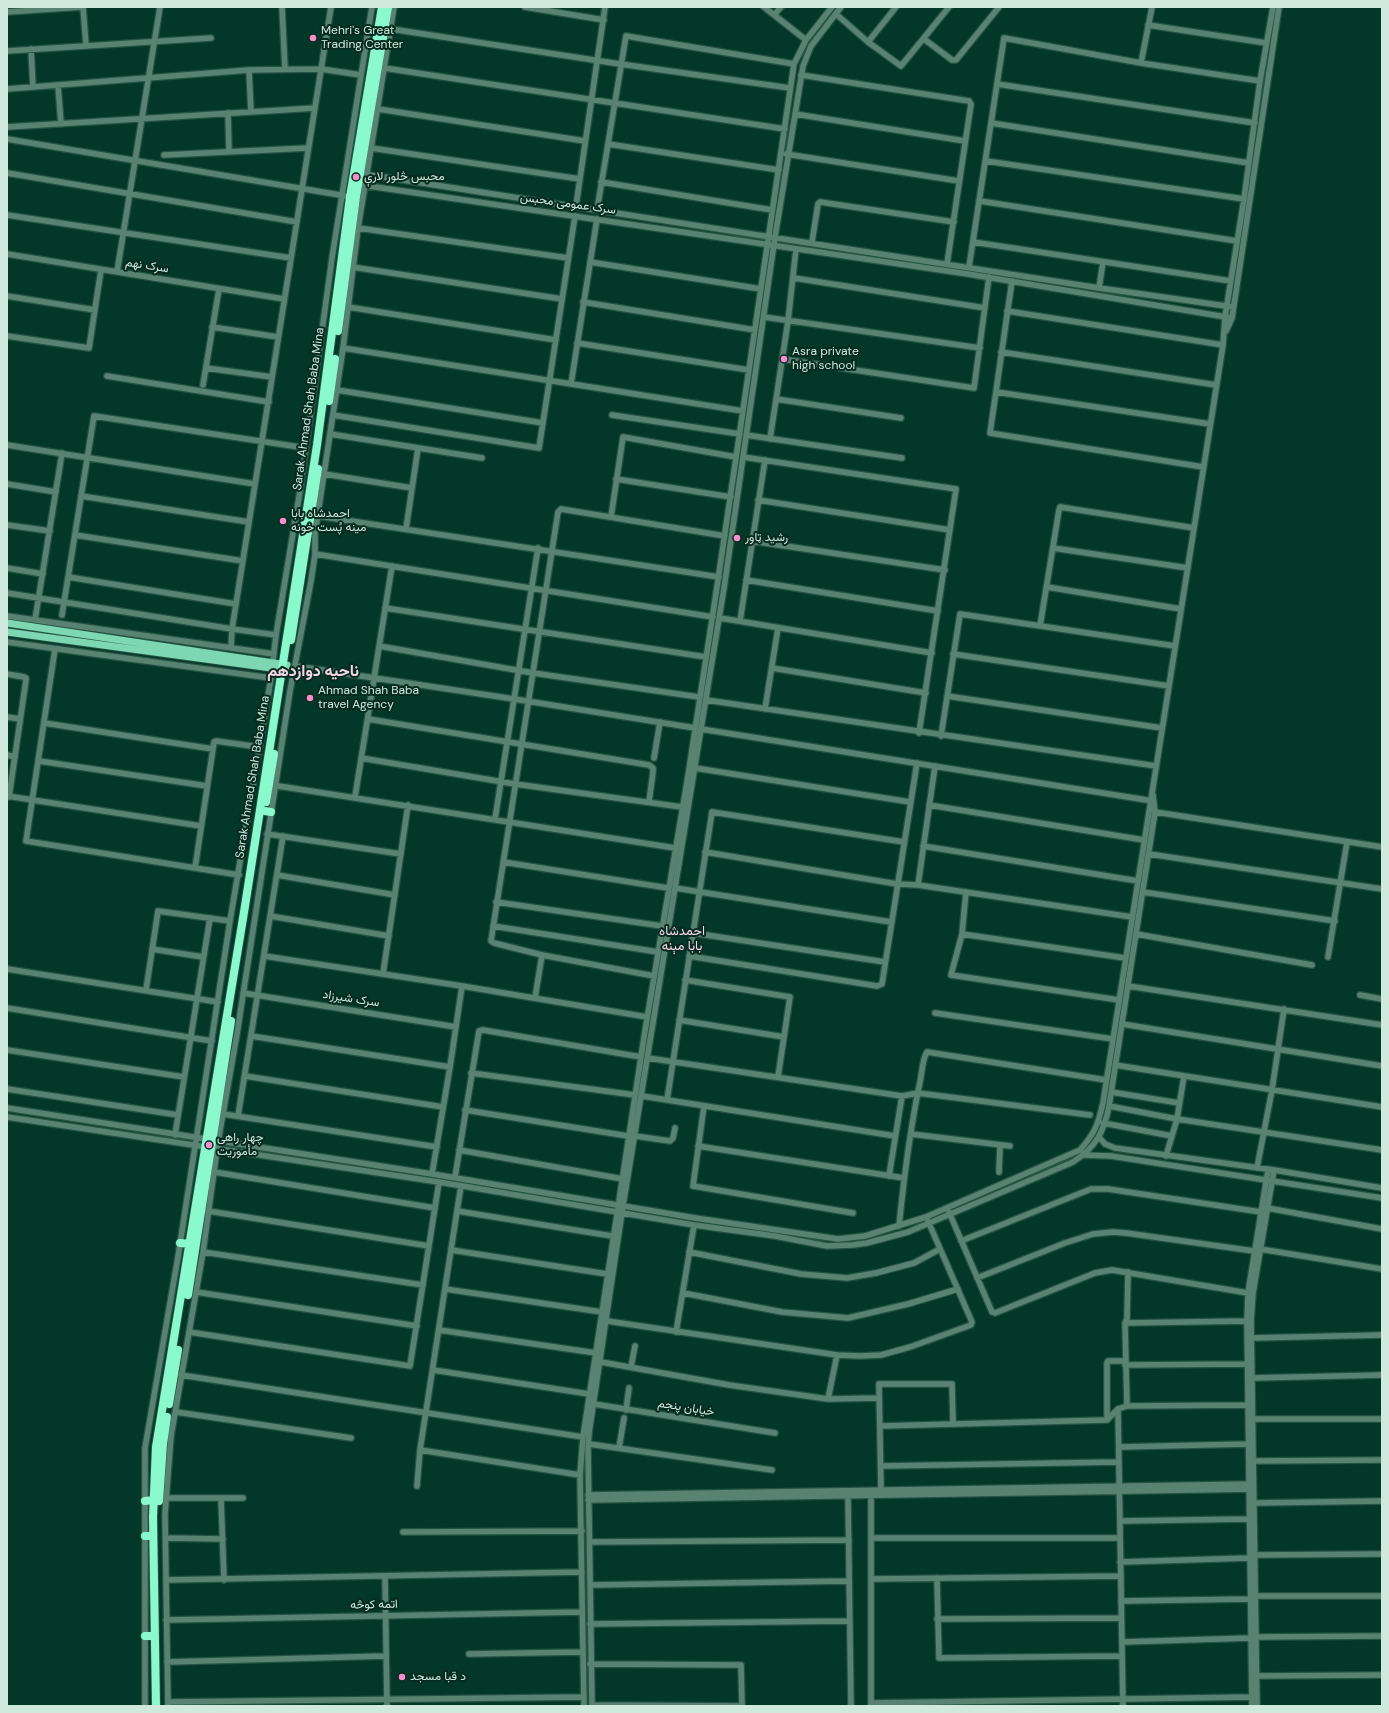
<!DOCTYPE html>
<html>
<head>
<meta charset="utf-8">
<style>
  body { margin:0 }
  #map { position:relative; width:1389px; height:1713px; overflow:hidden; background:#033727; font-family:"DM Sans",sans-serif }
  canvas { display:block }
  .frame { position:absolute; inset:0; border:8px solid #d0e9de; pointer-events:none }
</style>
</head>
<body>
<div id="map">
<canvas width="1389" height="1713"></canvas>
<div class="frame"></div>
</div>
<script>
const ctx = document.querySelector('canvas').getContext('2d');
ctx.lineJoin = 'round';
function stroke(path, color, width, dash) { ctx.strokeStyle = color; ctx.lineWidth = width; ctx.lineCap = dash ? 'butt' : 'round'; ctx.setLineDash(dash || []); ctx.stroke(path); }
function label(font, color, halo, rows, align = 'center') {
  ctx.font = font + ' "DM Sans",Vazirmatn,sans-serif'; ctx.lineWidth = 4; ctx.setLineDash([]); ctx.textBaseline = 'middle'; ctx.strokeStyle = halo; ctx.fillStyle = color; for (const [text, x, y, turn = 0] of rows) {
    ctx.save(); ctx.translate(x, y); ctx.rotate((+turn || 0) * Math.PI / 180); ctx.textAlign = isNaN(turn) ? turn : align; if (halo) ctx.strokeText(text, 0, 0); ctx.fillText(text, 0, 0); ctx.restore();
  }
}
const minor = new Path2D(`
  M83,7L86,45
  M282,7L285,69
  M525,7L604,20
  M764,7L806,40
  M7,12L83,7
  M836,14L868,42L901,66L949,7
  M774,15L781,7
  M1148,25L1266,43
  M391,29L620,64L790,88
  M924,39L952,60H956L999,7
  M868,42L896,7
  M31,49L33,87
  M7,51L211,38
  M1141,63L1152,7
  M384,68L785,129
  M249,70L251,112
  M801,75L969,101L971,104L947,264
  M997,84L1255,123
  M58,85L61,124
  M7,89L249,70L321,69L361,75
  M378,109L585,141
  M228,113L229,152
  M795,114L965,141
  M991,123L1249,163
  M7,127L315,108
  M7,139L346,196
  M608,144L779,170
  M371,148L580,179
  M786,154L959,181
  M164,155L308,148
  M986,161L1244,199
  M7,173L297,222
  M364,174L1099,288L1233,307
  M601,182L772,210
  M362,185L968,274L1232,318
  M980,201L1237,241
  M576,206L605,7
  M597,210L626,36L794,64
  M7,215L291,258
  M358,228L568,258
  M812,242L818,204L820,202L954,222
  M973,242L1231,281
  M7,254L284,299
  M590,262L761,289
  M352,267L562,299
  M969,267L1004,38L1141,63L1260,81
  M117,272L160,7
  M794,278L985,308
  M1012,281L990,433L1203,467
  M1099,288L1103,262
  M7,296L95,310
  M583,302L755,330
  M348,307L556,340
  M1007,311L1223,345
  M764,317L980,348
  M212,327L278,337
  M1226,331L1232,318L1279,7
  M7,336L89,348L101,270
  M577,343L749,370
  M343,348L743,411
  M1001,352L1216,385
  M782,359L974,388L989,277
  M206,368L272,377
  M107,376L269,402
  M571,384L597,219
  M203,385L219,289
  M337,390L543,423
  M996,392L1210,424
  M776,399L901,418
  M333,415L539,448L575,216
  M612,415L740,434
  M330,434L482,458
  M746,435L902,458
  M770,439L788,321L796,249
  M7,445L255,484
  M743,457L956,489L919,733
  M324,474L412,488
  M616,479L731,497
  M7,484L56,492
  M81,496L249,522
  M758,500L950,530
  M318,516L719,577
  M611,517L623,437L736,457
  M7,525L50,531
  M406,529L418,448
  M75,535L243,561
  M752,541L945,570
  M1053,548L1188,568
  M315,554L713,617
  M7,568L43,574
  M68,577L236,604
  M746,580L938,611
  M1047,587L1181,609
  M7,593L232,629L276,635
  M385,608L706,657
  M62,615L94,416L306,448
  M7,616L274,654
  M720,618L932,653
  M35,620L62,453
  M740,621L765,460
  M1040,626L1059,510L1060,507L1194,528
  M7,642L271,678
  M379,646L533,673L699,697
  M231,647L232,629L331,7
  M55,649L26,841L239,875
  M953,654L1169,686
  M295,666L514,699L695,728
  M772,668L926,693
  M7,674L24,677L26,678V680L9,797
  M947,696L1162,728
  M706,700L1156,766
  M765,709L778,628
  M7,717L20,719
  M368,719L649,765L653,768V772L649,802
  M44,723L213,749L214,742L216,741L259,747
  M701,729L1153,801
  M941,736L960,614L1175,646
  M7,755L15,757
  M361,758L515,784L682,807
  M654,758L660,722
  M39,761L207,786
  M695,768L910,802
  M272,785L675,848
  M7,796L201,826
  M355,797L392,566
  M929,805L1144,840
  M1155,812L1382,847
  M495,819L538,548
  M267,834L401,854
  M923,846L1138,881
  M705,852L897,884L918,885L1132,917
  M1149,854L1382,889
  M503,862L668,888
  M195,868L213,749
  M277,875L395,895
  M918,885L935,766
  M675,888L891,922
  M966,892L962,934L951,975L1119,1000
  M1143,892L1335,921
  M496,902L662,926
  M270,916L389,936
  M493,926L658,952
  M693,933L885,962
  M962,934L1125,958
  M1136,934L1312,965
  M152,949L203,957
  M264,956L462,986L647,1017
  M689,956L877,986L882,984L917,763
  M1328,957L1347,842
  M7,969L218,1002
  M383,974L408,805
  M654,976L542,955L494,943L491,941L558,512L561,509L725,536
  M685,980L790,997L778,1077
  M1128,986L1382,1025
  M146,990L158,911L230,921
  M243,993L456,1027
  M1360,995L1382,999
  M535,998L542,955
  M7,1008L212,1041
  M935,1013L1113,1039
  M679,1020L784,1037
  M1122,1024L1382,1066
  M251,1036L450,1067
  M7,1050L184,1077
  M648,1058L902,1096L918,1093L1090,1115
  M1115,1065L1382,1107
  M471,1073L635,1095
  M245,1076L443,1107
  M7,1089L178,1115
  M1111,1092L1179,1103
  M642,1096L895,1136
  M667,1100L712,812L904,842
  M704,1106L693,1186L853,1213
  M1109,1106L1177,1119L1382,1150
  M7,1108L432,1174L695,1218L838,1239L865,1236L926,1217L1080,1150C1095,1133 1098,1125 1103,1103L1223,345L1225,317L1244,199L1260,81L1273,7
  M465,1110L628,1136
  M223,1114L437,1147
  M238,1116L283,836
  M7,1117L439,1182L694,1225L775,1236L827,1246L852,1245L867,1243L908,1232L1073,1162C1096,1147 1104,1132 1109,1106L1155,812L1153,795
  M1103,1123L1172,1136
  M911,1134L1010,1146
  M175,1135L210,918
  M635,1136L670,1141L673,1138L675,1128
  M1099,1137L1105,1144L1115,1148L1274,1170L1382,1188
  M698,1146L904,1178
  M459,1150L623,1179
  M1084,1155L1111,1156L1382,1198
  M1166,1156L1177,1119L1184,1076
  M1257,1168L1272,1090L1284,1009
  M214,1172L435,1208
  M999,1172L1000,1145
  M432,1174L450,1067L462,986
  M889,1176L902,1096
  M455,1177L479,1031L483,1030L641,1057
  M461,1186L457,1211L612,1236
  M1267,1208L1382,1229
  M208,1211L429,1246
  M949,1212L992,1312L995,1313L1095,1273L1112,1270L1248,1293
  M899,1226C904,1177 910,1129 920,1082C922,1073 922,1060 927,1052L1106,1080
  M961,1241L1091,1189H1108L1261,1212
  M1260,1249L1382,1269
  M451,1250L607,1274
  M203,1252L423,1285
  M689,1252L801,1274L847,1278L876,1273L914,1263L940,1249
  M977,1278L1065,1243L1093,1234L1113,1232L1126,1233L1254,1251
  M445,1289L602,1312
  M196,1292L417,1326
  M683,1293L782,1312L848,1318L908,1304L958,1289
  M607,1321L837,1355L860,1356L881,1355L910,1347L971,1325L972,1322L928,1221
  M1125,1323L1247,1321
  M439,1330L596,1353
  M189,1332L410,1366L439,1182
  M676,1332L694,1225
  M1251,1338L1382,1335
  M601,1362L729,1385L828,1399L879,1398
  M1125,1365L1247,1364
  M631,1367L635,1346
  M433,1370L589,1394
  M181,1375L583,1437
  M1252,1378L1382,1375
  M828,1399L837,1355
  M594,1404L775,1433
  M1127,1406L1248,1405
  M626,1410L629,1388
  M176,1412L351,1438
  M1253,1419H1382
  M1107,1420V1363L1108,1361H1125
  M880,1426L1107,1420L1118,1409
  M589,1444L772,1470
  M1119,1447L1248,1444
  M619,1448L624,1418
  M420,1450L580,1475
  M1253,1461L1382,1460
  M881,1466L1119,1462
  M417,1486L420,1450L457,1211
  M881,1490L879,1384H952L953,1423
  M871,1492V1706
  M588,1495L1253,1484
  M848,1496L851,1706
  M167,1498H243
  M221,1499L224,1580
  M588,1500L1253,1489
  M1254,1503L1382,1501
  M1120,1521L1249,1519
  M403,1532L582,1531
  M166,1538L223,1539
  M871,1538H1120
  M590,1542L849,1540
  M1254,1555L1382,1554
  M1120,1562L1250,1558
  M385,1576L387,1706
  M937,1578L939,1658L1122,1656
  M871,1579L1121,1576
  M166,1580L582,1572
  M590,1585L849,1581
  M1255,1596H1382
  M1121,1601L1250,1599
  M937,1619L1121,1618
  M166,1620L582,1612
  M590,1624L849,1621
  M1256,1637L1382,1636
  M1122,1642L1251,1638
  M469,1654L582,1652
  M167,1662L386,1656
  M590,1664L741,1665L742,1706
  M1257,1676L1382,1675
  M168,1702L584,1697
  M871,1703L1252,1697
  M592,1705L742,1706
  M145,1706V1448L178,1257L230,921L271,678L276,635L300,491L332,258L372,7
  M168,1706L165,1514L171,1436L203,1252L218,1142L237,1034L290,691L311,581L315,554V533L343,348L358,228L394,7
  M584,1706L580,1475L583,1437L645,1031L688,776L717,587L794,64L806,40L832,7
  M592,1706L588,1450L589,1433L622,1212L724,588L775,237L803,66L811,46L841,7
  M1123,1706L1118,1409L1127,1406L1125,1323L1127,1319L1128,1272
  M1252,1706L1247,1321L1248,1293L1268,1170
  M1257,1706L1251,1321L1253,1293L1274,1170`);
const major = new Path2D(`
  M7,623L287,665
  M7,632L286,670`);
const highway = new Path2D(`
  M338,331L356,197L388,7
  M329,401L335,359
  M291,640L318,469
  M266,802L274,754
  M265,811L271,812
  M180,1243L190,1244
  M188,1295L231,1021
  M169,1404L178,1350
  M145,1501L153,1500
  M159,1501L163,1444L167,1417
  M145,1536H153
  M145,1636H155
  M156,1706L153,1517L156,1447L245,906L317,445L350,197L382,7`);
stroke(minor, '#245344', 8);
stroke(major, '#245344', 9);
stroke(highway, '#245344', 10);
stroke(minor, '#588271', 5.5);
stroke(major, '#7dd7b3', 7);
stroke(highway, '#8af9ce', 8);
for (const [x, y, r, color] of [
  [313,38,4,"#f98fca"],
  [356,177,4,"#f98fca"],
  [784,359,4,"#f98fca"],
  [283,521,4,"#f98fca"],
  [737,538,4,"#f98fca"],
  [310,698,4,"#f98fca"],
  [209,1145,4,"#f98fca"],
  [402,1677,4,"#f98fca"]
]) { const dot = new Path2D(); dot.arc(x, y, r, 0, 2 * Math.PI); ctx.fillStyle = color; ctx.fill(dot); stroke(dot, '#062b1f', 1.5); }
label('12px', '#d0e9de', '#062b1f', [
  ["Mehri's Great",321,31],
  ["Trading Center",321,45],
  ["محبس څلور لارې",364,177],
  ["Asra private",792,352],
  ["high school",792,366],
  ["احمدشاه بابا",291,514],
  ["مینه پُست خونه",291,528],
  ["رشید ټاور",745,538],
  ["Ahmad Shah Baba",318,691],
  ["travel Agency",318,705],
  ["چهار راهی",217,1138],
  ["مأموریت",217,1152],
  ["د قبا مسجد",410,1677]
], 'left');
label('12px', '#d0e9de', '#062b1f', [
  ["سرک عمومی محبس",568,204,8],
  ["سرک نهم",147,266,9],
  ["Sarak Ahmad Shah Baba Mina",309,409,-82],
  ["Sarak Ahmad Shah Baba Mina",253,777,-81],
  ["سرک شیرزاد",351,999,9],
  ["خیابان پنجم",686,1408,9],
  ["اتمه کوڅه",374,1605,-1]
]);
label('13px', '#f7d7e7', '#062b1f', [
  ["احمدشاه",682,932],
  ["بابا مېنه",682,947]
]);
label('bold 16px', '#f7d7e7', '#062b1f', [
  ["ناحیه دوازدهم",313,672]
]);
</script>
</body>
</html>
